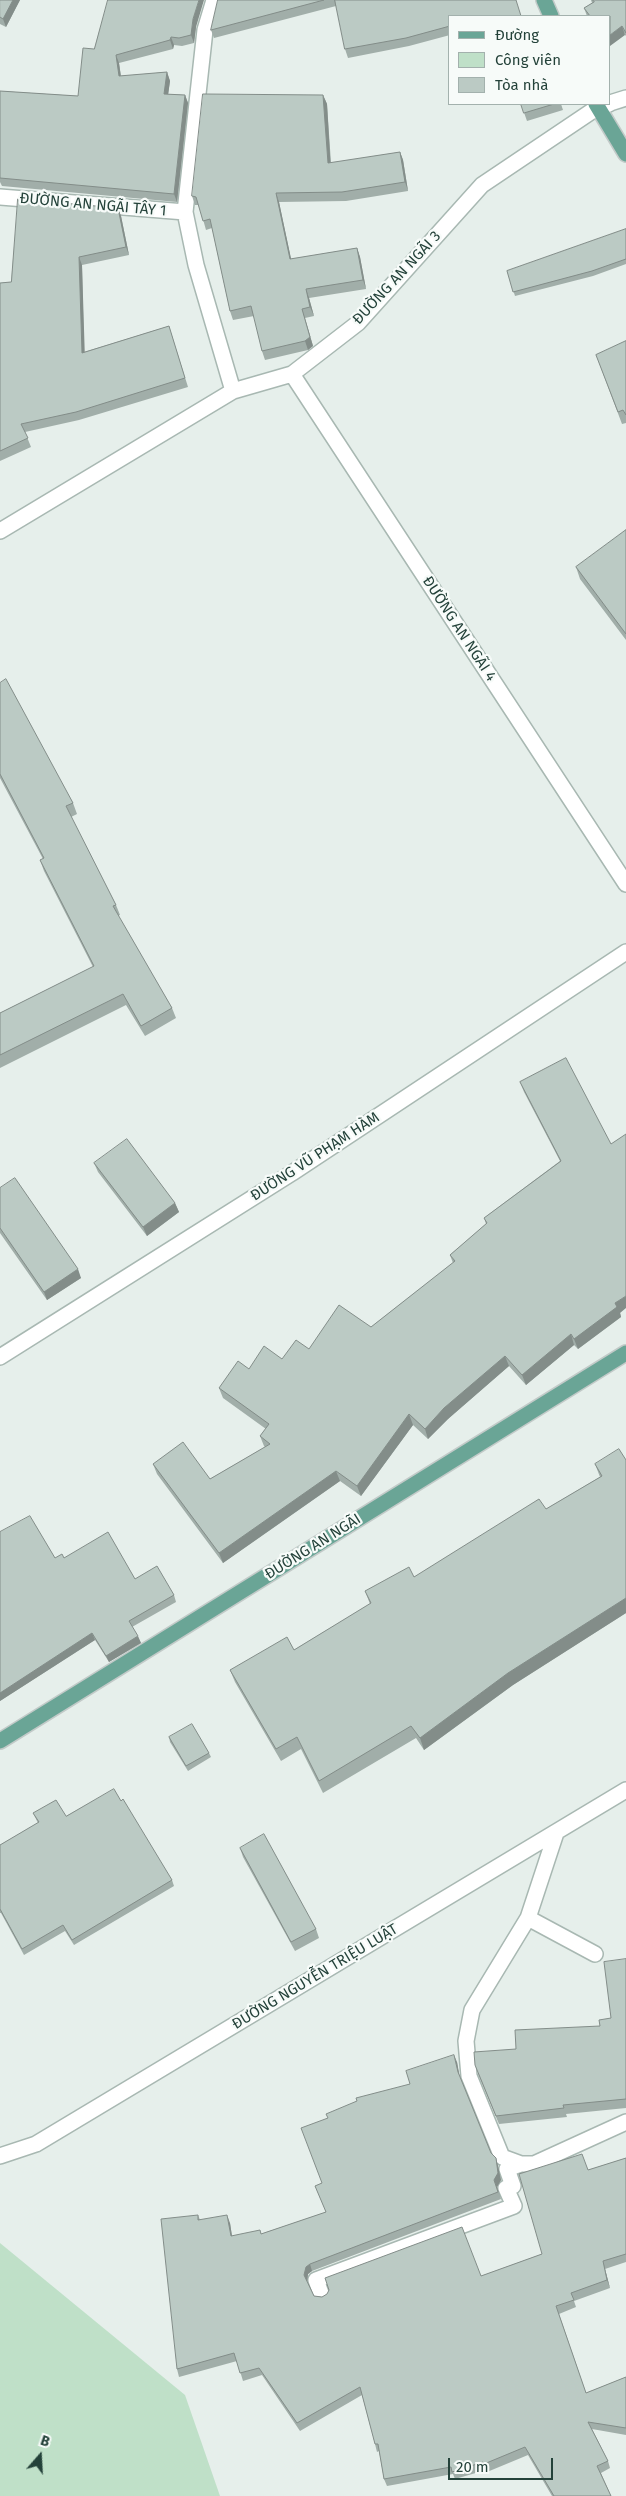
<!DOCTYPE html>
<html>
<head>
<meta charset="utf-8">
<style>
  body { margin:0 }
  #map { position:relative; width:626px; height:2496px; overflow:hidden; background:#e6efeb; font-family:"Fira Sans",sans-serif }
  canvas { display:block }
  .legend { position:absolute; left:448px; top:15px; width:162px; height:90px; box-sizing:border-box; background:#f7fbf9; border:1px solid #a3b1ad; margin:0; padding:6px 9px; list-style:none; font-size:15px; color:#24423a }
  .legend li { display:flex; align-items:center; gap:10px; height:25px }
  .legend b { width:25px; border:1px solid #a3b1ad }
  .north { position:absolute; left:15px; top:2431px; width:50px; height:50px; -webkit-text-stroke:4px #f7fbf9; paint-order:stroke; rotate:19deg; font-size:14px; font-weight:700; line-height:20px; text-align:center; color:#24423a }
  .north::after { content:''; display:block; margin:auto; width:18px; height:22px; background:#24423a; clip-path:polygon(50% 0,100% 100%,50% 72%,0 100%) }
  .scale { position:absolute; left:448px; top:2458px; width:105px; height:22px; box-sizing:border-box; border:2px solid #24423a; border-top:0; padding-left:6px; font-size:15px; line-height:18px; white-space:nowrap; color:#24423a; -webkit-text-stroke:4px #f7fbf9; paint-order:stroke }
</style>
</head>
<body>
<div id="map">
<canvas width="626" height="2496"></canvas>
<ul class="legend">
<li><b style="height:6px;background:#6aa596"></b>Đường</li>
<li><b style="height:14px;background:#bfe0c8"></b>Công viên</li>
<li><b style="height:14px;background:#bbcac4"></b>Tòa nhà</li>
</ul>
<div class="north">B</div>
<div class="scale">20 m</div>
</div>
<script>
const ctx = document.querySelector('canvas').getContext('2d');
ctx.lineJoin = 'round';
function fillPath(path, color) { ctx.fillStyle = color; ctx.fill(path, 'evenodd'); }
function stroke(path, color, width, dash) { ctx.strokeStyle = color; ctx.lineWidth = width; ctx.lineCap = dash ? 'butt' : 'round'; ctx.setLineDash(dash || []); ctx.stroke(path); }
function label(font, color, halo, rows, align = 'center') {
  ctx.font = font + ' "Fira Sans",sans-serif'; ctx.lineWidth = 4.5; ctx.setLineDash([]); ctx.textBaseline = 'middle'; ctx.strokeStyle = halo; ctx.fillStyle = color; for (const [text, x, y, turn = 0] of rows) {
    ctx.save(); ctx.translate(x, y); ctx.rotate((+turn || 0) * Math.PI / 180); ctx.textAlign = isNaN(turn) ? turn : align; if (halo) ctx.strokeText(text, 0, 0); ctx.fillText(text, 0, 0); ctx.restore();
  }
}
fillPath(new Path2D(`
  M0,2243L185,2395L220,2496H0Z`), '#bfe0c8');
const minor = new Path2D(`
  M214,0L205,30L185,212L196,265L233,391
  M610,103L626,98
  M0,197L185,212
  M292,374L626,884
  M0,531L233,391L292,374L358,323L482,185L598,107L609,104
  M0,1357L292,1173L626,952
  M556,1833L528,1918L472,2010L466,2041L469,2076L502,2157L521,2164H534L626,2122
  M528,1918L595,1954
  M0,2156L36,2144L626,1790
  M322,2296L316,2280L514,2206L506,2188L513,2186L507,2169L521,2164`);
const major = new Path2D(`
  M544,0L551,16
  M596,104L626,154
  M0,1741L626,1353`);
stroke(minor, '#a8b8b2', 18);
stroke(major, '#c2cac8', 18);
stroke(minor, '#fff', 15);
stroke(major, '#6aa596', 15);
fillPath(new Path2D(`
  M0,0H20L6,27L0,24Z
  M218,0H517L450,16V35L409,46L348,58L345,49L336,6L214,38L211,30Z
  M591,0H626V36L610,16H587L584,8L592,3Z
  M196,27L194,43L182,46L174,45L173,49L119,63L121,76L167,72L170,81L168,94L185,95L188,103L177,202L2,186L0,182V91L78,96L94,49Z
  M323,95L327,104L331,163L400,152L403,160L408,191L346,201L279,202L291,259L357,248L360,257L366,289L309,298L314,316L305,318L313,346L308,350L265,360L262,351L254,316L233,320L230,311L212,228L206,230L199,205H195L192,196Z
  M521,104H561L563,110L527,121Z
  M118,208L121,216L129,255L82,265L84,352L169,326L188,387L79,420L25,432L31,447L0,461V283L11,282Z
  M626,229V264L593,276L515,296L507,271Z
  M626,341V423L622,424L596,355Z
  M626,530V640L580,579L576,567Z
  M0,683L73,803L77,814L71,817L116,905L120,915L118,916L172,1008L176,1018L145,1036L126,1005L0,1068V1013L93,967L44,871L40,860L43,859L0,778Z
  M566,1058L621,1317L578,1349L574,1345L526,1385L509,1366L448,1419L428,1439L413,1425L361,1496L340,1481L223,1563L157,1474L153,1464L210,1479L265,1447L264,1446L260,1436L266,1429L223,1398L219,1388L249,1369L282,1359L371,1327L453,1263L450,1255L486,1224L484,1218L560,1161L524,1092L520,1082Z
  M94,1163L175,1203L179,1212L147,1236L98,1172Z
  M0,1188L81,1278L47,1300L0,1233Z
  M626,1460V1613L513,1685L424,1750L416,1738L323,1793L301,1749L281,1761L235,1682L230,1670L294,1650L370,1604L365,1591L414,1577L546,1509L600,1477L595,1464Z
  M0,1532L55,1558H64L135,1579L174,1595L176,1602L132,1627L141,1643L109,1662L95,1640L0,1701Z
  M169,1737L209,1753L211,1757L188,1771L170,1742Z
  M33,1813L66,1816L172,1880L174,1886L74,1945L65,1931L24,1955L1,1913H0V1845L38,1823Z
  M240,1848L316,1929L319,1938L295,1951L243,1857Z
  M626,1959V2108L566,2114L567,2117L499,2124L478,2074L516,2049L600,2026L611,2018Z
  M457,2062L460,2078L491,2153L498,2166L501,2180L497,2187L501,2199L312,2271L308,2274L307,2282L314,2296L322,2297L481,2276L542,2254L588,2170L626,2158V2262L605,2269L610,2288L574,2301L576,2307L559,2314L586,2393L626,2377V2435L592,2429L608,2461L610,2468L601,2473L611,2496H552L528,2455L487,2472L486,2470L455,2479L453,2474L387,2486L384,2479L379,2451L377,2452L375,2444L362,2395L300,2431L262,2375L243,2381L237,2361L179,2377L177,2369L198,2215L200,2220L230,2223L232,2236L261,2234L326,2212L315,2186L322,2183L328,2118L410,2084Z`), '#a1aea9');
fillPath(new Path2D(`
  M13,0H20L6,27L3,19Z
  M199,0H204L196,27L194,43L191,35L193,19Z
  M622,26L625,35L610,46V35Z
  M171,37L174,45L173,49L170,40Z
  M116,55L119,63L122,85L119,76Z
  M167,72L170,81L167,103L164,94Z
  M185,95L188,103L177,202L174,194Z
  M323,95L327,104L331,172L328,163Z
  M400,152L403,160L408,191L405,182Z
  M276,193L279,202L293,268L290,259Z
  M118,208L121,216L129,255L126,247Z
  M357,248L360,257L366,289L363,280Z
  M79,257L82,265L85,361L82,353Z
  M306,289L309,298L314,316L310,307Z
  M302,309L313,346L308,350L305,341Z
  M175,1203L179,1212L147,1236L143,1227Z
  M78,1269L81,1278L47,1300L44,1292Z
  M626,1296V1308L620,1313L621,1317L578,1349L574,1339L615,1303Z
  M571,1334L574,1345L526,1385L522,1375Z
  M505,1356L509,1366L448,1419L428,1439L425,1429L444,1408Z
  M409,1414L413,1425L361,1496L357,1486Z
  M336,1471L340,1481L223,1563L219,1553Z
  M626,1598V1613L513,1685L424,1750L420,1738L508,1673Z
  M92,1633L95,1640L0,1701V1693Z
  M138,1636L141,1643L109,1662L106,1656Z
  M454,2055L457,2062L460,2080L458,2072Z
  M496,2158L498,2166L501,2180L497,2187L501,2199L494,2180Z
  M227,2215L230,2223L233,2243L231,2236Z
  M603,2261L605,2269L610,2288L607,2280Z
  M310,2264L312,2271L308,2274L307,2283L304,2275L306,2267Z`), '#838d89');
const building = new Path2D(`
  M0,0H13L3,19L0,17Z
  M108,0H199L193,19L191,35L179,38L171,37L170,40L116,55L119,76L167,72L164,94L185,95L174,194L0,178V91L78,96L83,48L94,49Z
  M218,0H324L211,30Z
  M335,0H516L521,16H450V26L406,38L345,49Z
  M593,0H626V33L622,26L610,35V16H590L584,8L594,2Z
  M203,94L323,95L328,163L400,152L405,182L342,192L276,193L290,259L357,248L363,280L306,289L310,307L302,309L310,337L305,341L262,351L251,306L230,311L210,219L203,221L196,197L192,196Z
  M521,104H554L524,113Z
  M18,199L118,208L126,247L79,257L82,353L169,326L185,378L76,412L21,424L28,438L0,451V283L11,282Z
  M626,229V259L592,271L513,292L507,271Z
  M626,341V415L623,410L618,412L596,355Z
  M626,530V634L576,567Z
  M6,679L73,803L66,806L116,905L113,906L172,1008L141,1026L123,994L0,1055V1013L94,966L40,860L44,858L0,774V683Z
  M566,1058L611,1144L626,1134V1296L615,1303L617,1307L574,1339L571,1334L522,1375L505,1356L444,1408L425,1429L409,1414L357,1486L336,1471L219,1553L153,1464L183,1442L210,1479L270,1444L260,1436L269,1424L219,1388L238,1361L249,1369L264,1346L282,1359L296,1340L309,1349L339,1305L371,1327L455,1261L450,1255L487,1223L484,1218L561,1161L520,1082Z
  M127,1139L175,1203L143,1227L94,1163Z
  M15,1178L78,1269L44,1292L0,1228V1188Z
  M619,1449L626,1460V1598L508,1673L420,1738L411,1726L319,1781L297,1737L276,1749L230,1670L287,1637L294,1650L371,1603L365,1591L409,1567L414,1577L539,1499L546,1509L602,1476L595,1464Z
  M30,1516L55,1558L62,1554L64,1558L108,1532L135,1579L157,1566L174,1595L129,1621L138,1636L106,1656L92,1633L0,1693V1532Z
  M192,1724L209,1753L186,1766L169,1737Z
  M114,1789L121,1801L123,1799L172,1880L72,1940L63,1925L22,1949L0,1909V1845L39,1822L33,1813L56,1800L66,1816Z
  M264,1834L316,1929L291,1942L240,1848Z
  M626,1959V2099L563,2105L564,2108L496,2116L475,2065L474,2052L516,2049L515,2030L600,2026L599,2020L611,2018L604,1962Z
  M454,2055L458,2072L491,2153L496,2158L498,2173L494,2180L498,2192L310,2264L306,2267L304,2275L314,2296L322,2297L327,2294L329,2290L325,2278L462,2227L481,2276L542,2254L519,2174L582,2154L588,2170L626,2158V2254L603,2261L607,2280L571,2293L574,2300L556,2306L586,2393L626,2377V2428L588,2422L608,2461L597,2466L611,2496H554L525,2447L484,2464L483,2462L452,2472L451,2467L384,2479L378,2444H375L360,2387L297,2423L259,2368L240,2373L234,2353L177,2369L161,2219L198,2215V2220L227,2215L231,2236L260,2230L261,2234L326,2212L315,2186L322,2183L301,2128L328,2118L326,2114L357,2101L356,2098L410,2084L406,2071Z`);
fillPath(building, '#bbcac4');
stroke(building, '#838d89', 1);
label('15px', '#24423a', '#f7fbf9', [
  ["ĐƯỜNG AN NGÃI TÂY 1",93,205,5],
  ["ĐƯỜNG AN NGÃI 3",397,278,-47],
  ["ĐƯỜNG AN NGÃI 4",459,629,57],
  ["ĐƯỜNG VŨ PHẠM HÀM",315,1157,-33],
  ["ĐƯỜNG AN NGÃI",313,1547,-32],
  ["ĐƯỜNG NGUYỄN TRIỆU LUẬT",315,1977,-31]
]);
</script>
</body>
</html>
